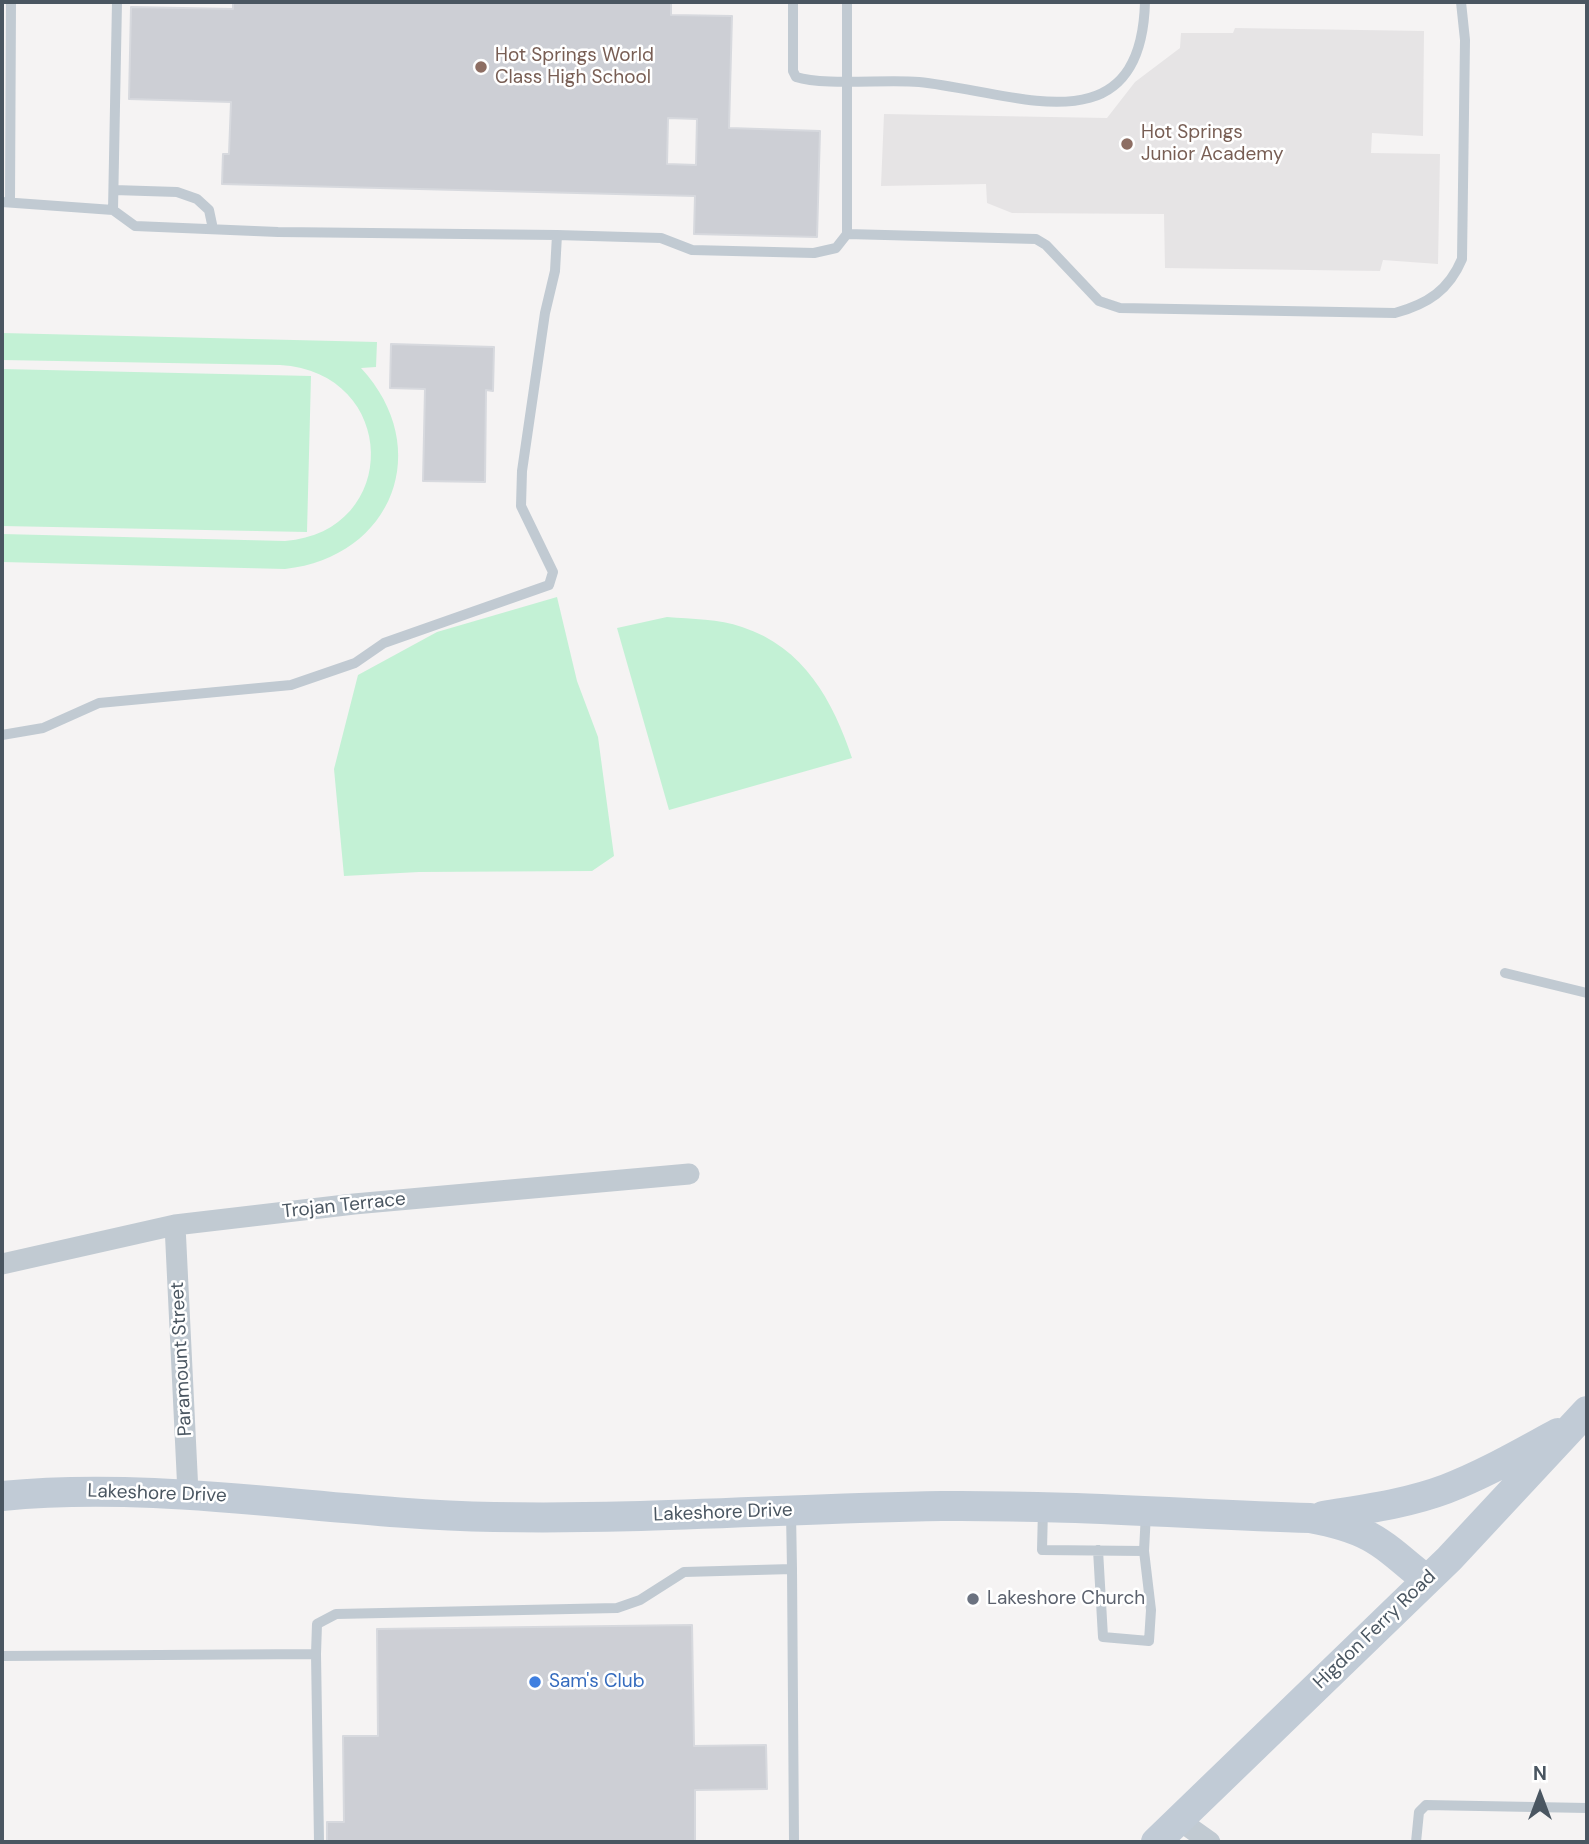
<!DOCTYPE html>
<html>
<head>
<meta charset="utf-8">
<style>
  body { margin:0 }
  #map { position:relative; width:1589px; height:1844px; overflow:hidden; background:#f5f3f3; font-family:"DM Sans",sans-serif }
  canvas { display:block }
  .frame { position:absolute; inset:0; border:4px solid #4a5661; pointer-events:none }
  .north { position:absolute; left:1505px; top:1760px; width:70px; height:70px; -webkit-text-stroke:5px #fff; paint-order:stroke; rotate:0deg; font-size:19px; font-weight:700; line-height:28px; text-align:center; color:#4a5661 }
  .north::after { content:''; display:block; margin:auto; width:24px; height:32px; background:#4a5661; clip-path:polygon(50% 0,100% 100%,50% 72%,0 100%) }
</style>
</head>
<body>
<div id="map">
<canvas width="1589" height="1844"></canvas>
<div class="frame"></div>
<div class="north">N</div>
</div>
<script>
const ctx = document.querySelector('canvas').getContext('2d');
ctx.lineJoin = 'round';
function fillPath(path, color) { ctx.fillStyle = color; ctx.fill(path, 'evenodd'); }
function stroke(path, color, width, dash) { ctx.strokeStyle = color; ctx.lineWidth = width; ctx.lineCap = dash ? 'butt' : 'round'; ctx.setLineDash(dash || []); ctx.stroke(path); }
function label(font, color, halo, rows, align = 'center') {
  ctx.font = font + ' "DM Sans",sans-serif'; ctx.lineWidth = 5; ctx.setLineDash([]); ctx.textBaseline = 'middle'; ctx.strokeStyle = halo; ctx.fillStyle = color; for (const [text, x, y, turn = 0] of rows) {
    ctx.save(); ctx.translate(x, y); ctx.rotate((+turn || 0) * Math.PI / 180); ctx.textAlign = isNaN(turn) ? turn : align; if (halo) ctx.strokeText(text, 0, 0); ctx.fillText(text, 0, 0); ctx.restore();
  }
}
fillPath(new Path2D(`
  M1235,28L1424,31L1423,136L1372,133L1371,153L1440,154L1438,264L1383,260L1380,271L1165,268L1164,214L1012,213L987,203L986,184L881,186L884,114L1107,118L1135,82L1180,48L1181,33H1233Z`), '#e6e4e5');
fillPath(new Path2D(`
  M2,333L377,342L376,367L361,368C435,448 393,557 285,569L2,562V534L285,541C402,532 399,372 280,365L2,360Z
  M2,369L311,376L307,532L2,526Z
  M557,597L577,681L598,737L614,856L592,871L419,872L344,876L334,769L358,675L437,632Z
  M667,617C692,619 719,619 742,627C804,647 833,701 852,758L669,810L617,628Z`), '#c3f1d5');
const building = new Path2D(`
  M233,2H671V15L732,16L729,128L820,131L817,237L694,234L695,196L222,184L223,154H229L231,102L129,99L131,7L233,9ZM668,118L697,119L696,165L667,164Z
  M391,344L494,347L493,391L486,390L485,482L423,481L425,389L390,388Z
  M692,1625L694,1746L766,1745L767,1789L695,1790V1842H327V1822H344L343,1736H378L377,1629Z`);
fillPath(building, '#cdcfd5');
stroke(building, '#d7d9de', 2);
stroke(new Path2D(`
  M793,2V71L796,77C824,86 886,79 919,82C1012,91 1141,152 1145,2
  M114,190L177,192L197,199L209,210L213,229
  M2,202L113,210L117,2
  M10,202L11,2
  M113,210L135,226L278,232L557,235
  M847,234L1036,239L1046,245L1099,301L1120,308L1395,313C1428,304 1449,290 1462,259L1465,40L1461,2
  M2,735L43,728L99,703L291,685L355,663L384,643L549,585L553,572L521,506L522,471L545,313L555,271L557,235L661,238L692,250L814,253L836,248L847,234V2
  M1505,973L1587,993
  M1043,1509L1042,1550L1144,1551L1146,1513
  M1098,1550L1103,1637L1149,1641L1151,1610L1144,1551
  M792,1569L794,1842
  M316,1654L319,1842
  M2,1656L316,1654L317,1624L336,1614L617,1608L640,1600L684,1572L792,1569L791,1513
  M1416,1842L1419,1812L1426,1805L1587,1808`), '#c1cad2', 10);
stroke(new Path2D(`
  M175,1225L188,1493
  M2,1264L175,1225L354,1204L689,1174
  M1179,1820L1210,1842`), '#c1cad2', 21);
stroke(new Path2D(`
  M2,1496C167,1480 329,1514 494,1517C644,1520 793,1508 942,1506C1064,1505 1188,1514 1310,1518C1370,1529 1381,1542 1426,1580
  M1323,1516C1364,1509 1406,1504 1446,1489C1485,1474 1521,1453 1558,1433
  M1156,1842L1449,1559L1587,1411`), '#c1cbd6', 30);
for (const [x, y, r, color] of [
  [481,67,7,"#8d6e63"],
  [1127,144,7,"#8d6e63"],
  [973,1599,7,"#6b7280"],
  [535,1682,7,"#3f7fe0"]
]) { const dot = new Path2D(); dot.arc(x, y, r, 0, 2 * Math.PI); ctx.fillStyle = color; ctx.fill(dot); stroke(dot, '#fff', 2.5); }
label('19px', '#785e54', '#fff', [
  ["Hot Springs World",495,56],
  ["Class High School",495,78],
  ["Hot Springs",1141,133],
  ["Junior Academy",1141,155]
], 'left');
label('19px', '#4a5661', '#fff', [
  ["Trojan Terrace",344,1206,-6],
  ["Paramount Street",182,1359,-93],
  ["Lakeshore Drive",157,1494,2],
  ["Lakeshore Drive",723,1513,-2],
  ["Higdon Ferry Road",1375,1630,-44]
]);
label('19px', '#5b616d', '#fff', [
  ["Lakeshore Church",987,1599]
], 'left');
label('19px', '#366cbe', '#fff', [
  ["Sam's Club",549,1682]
], 'left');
</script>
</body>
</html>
